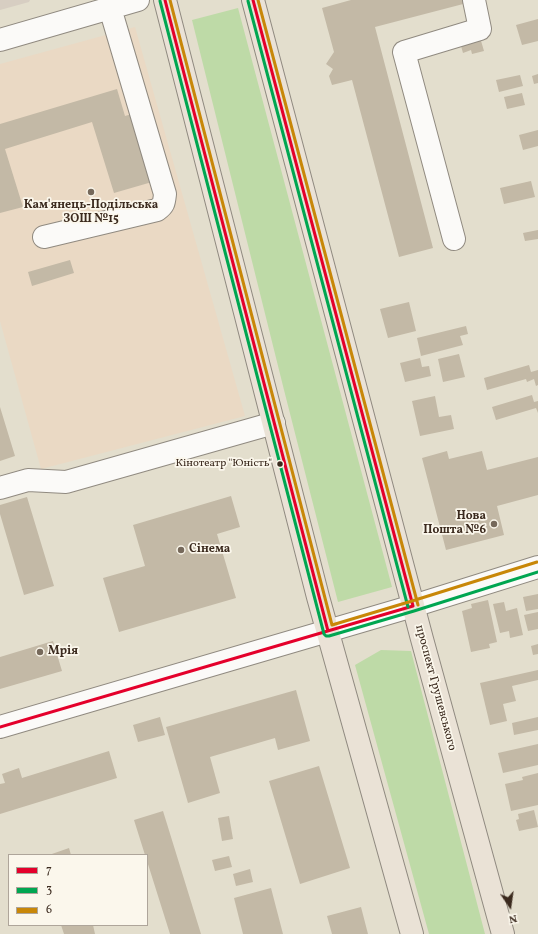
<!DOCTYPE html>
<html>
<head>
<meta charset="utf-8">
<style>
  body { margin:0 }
  #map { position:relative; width:538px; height:934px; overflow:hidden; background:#e3decd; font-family:Vollkorn,serif }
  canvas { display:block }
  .legend { position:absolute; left:8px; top:854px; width:140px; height:72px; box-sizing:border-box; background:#fbf7ec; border:1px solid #aea59a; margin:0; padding:5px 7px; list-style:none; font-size:12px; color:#3b2a1e }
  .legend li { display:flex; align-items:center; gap:8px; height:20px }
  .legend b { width:20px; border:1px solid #aea59a }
  .north { position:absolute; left:490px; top:886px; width:40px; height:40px; -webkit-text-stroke:3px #fbf7ec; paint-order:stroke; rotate:167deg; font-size:11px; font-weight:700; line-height:16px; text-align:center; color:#3b2a1e }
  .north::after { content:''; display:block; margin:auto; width:14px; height:18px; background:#3b2a1e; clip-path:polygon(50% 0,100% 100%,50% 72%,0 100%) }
</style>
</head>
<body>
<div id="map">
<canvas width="538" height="934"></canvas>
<ul class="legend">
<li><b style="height:5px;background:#e4002b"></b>7</li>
<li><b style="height:5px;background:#00a651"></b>3</li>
<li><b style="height:5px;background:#c88708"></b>6</li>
</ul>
<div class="north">N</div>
</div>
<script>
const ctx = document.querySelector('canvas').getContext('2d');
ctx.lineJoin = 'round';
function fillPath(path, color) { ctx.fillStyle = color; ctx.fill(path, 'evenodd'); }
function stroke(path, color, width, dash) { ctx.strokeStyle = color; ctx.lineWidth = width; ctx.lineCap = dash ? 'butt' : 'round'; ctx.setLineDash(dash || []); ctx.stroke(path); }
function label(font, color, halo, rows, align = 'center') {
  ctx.font = font + ' Vollkorn,serif'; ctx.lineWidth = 3.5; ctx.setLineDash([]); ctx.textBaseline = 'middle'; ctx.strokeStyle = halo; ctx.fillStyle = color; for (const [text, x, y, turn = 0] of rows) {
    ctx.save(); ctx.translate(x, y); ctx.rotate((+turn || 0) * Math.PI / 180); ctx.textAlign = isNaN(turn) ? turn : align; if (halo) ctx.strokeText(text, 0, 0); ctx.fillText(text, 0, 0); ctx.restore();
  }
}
fillPath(new Path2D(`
  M135,27L245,416L41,469L0,321V64Z`), '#ead9c4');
fillPath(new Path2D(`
  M0,0H30L29,2L0,10Z`), '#d7cec2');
fillPath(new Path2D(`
  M238,8L392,587L338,602L284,390L192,20Z
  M381,650L411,651L485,934H429L355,665Z`), '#bedaa7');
fillPath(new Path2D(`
  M351,0H466L467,3L375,27L433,248L399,257L352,80L332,85L329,76L333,69L326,64L334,52L322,8Z
  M538,19V41L522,45L516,25Z
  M479,34L484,51L472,54L471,50L463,53L459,39Z
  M538,74V83L534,84L532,76Z
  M520,75L523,86L499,92L496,80Z
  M117,89L125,116L132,114L152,182L114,193L92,122L5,149L23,207L0,213V124Z
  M522,93L525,105L507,109L504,97Z
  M538,130V146L523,150L519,135Z
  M531,181L535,197L504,204L500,188Z
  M538,230V239L525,241L523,233Z
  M70,260L74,273L32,286L28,272Z
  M409,302L416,331L388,338L380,309Z
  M466,326L468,334L460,336L463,345L421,356L417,338Z
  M459,354L465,377L443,382L438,359Z
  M420,358L422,367L429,366L431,376L405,382L400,363Z
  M529,365L531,372L538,370V385L536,386L534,379L527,382L526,379L487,390L484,378Z
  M532,395L534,402L538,401V413L536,408L496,420L492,407Z
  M435,396L439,417L451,415L454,429L420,436L412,401Z
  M0,407L15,456L0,461Z
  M447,451L449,459L482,451L487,470L538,457V495L497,506L504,535L446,550L422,458Z
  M231,496L240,527L217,534L236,598L119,632L103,578L145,566L133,525Z
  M27,497L54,586L24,595L0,514V505Z
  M538,594V609L526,611L523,597Z
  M488,600L497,642L489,644L490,648L471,652L462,611L472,608L471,604Z
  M504,602L506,611L517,608L523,635L510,638L509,631L500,633L493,604Z
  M538,612V629L528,631L524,615Z
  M53,641L62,671L0,689V657Z
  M538,644V654L533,655L531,646Z
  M538,670V680L512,686L516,701L503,704L507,721L490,725L480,683Z
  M296,690L310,741L278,750L275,738L210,757L220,793L188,803L166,727Z
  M160,717L165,735L138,742L133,725Z
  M538,717V730L514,735L512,723Z
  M538,744V765L503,773L498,753Z
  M109,751L117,778L0,814V784L5,783L2,774L19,768L22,778Z
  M319,766L350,868L300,884L269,781Z
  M538,773V805L511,811L505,784L523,780L522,777Z
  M534,810L538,827L519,831L516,820L519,819L518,814Z
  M163,811L201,934H170L147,861V855H145L134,820Z
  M229,816L233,839L222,841L218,818Z
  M69,848L71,855H49Z
  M229,856L232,867L215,871L212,860Z
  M250,869L253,882L236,886L233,874Z
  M271,888L283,934H243L234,898Z
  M361,907L368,934H332L327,916Z
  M61,925H93L95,934H64Z`), '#c3b9a6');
const minor = new Path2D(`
  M0,40L138,0
  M44,237L157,210C164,205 164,203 165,194L110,8
  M454,239L404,52L480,29L474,0
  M0,488L28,480L66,482L274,423
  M0,727L413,606L538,567`);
const major = new Path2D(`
  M165,0L318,597L412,934
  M253,0L422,639L503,934`);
stroke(minor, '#908a80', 24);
stroke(major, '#908a80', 24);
stroke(minor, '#fbfaf8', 22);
stroke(major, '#eae2d6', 22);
stroke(new Path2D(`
  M165,0L328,631
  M0,727L413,606L253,0`), '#e4002b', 3);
stroke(new Path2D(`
  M160,1L324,634L326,636H329L414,611L538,572
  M248,1L408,607`), '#00a651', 3);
stroke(new Path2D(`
  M170,0L332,625L412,601L537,562
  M258,0L418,605`), '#c88708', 3);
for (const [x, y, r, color] of [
  [91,192,4,"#76695b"],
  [280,464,3.5,"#3b2a1e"],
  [494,524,4,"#76695b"],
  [181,550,4,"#76695b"],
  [40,652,4,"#76695b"]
]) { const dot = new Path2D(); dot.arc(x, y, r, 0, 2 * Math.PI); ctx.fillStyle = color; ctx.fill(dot); stroke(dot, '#fbf7ec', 1.5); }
label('11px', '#3b2a1e', '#fbf7ec', [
  ["Кінотеатр \"Юність\"",272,464]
], 'right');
label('bold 12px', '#3b2a1e', '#fbf7ec', [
  ["Кам'янець-Подільська",91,206,"center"],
  ["ЗОШ №15",91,220,"center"],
  ["Нова",486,517,"right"],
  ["Пошта №6",486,531,"right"],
  ["Сінема",189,550],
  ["Мрія",48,652]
], 'left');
label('12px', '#3b2a1e', '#fbf7ec', [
  ["проспект Грушевського",435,688,75]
]);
</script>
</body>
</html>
